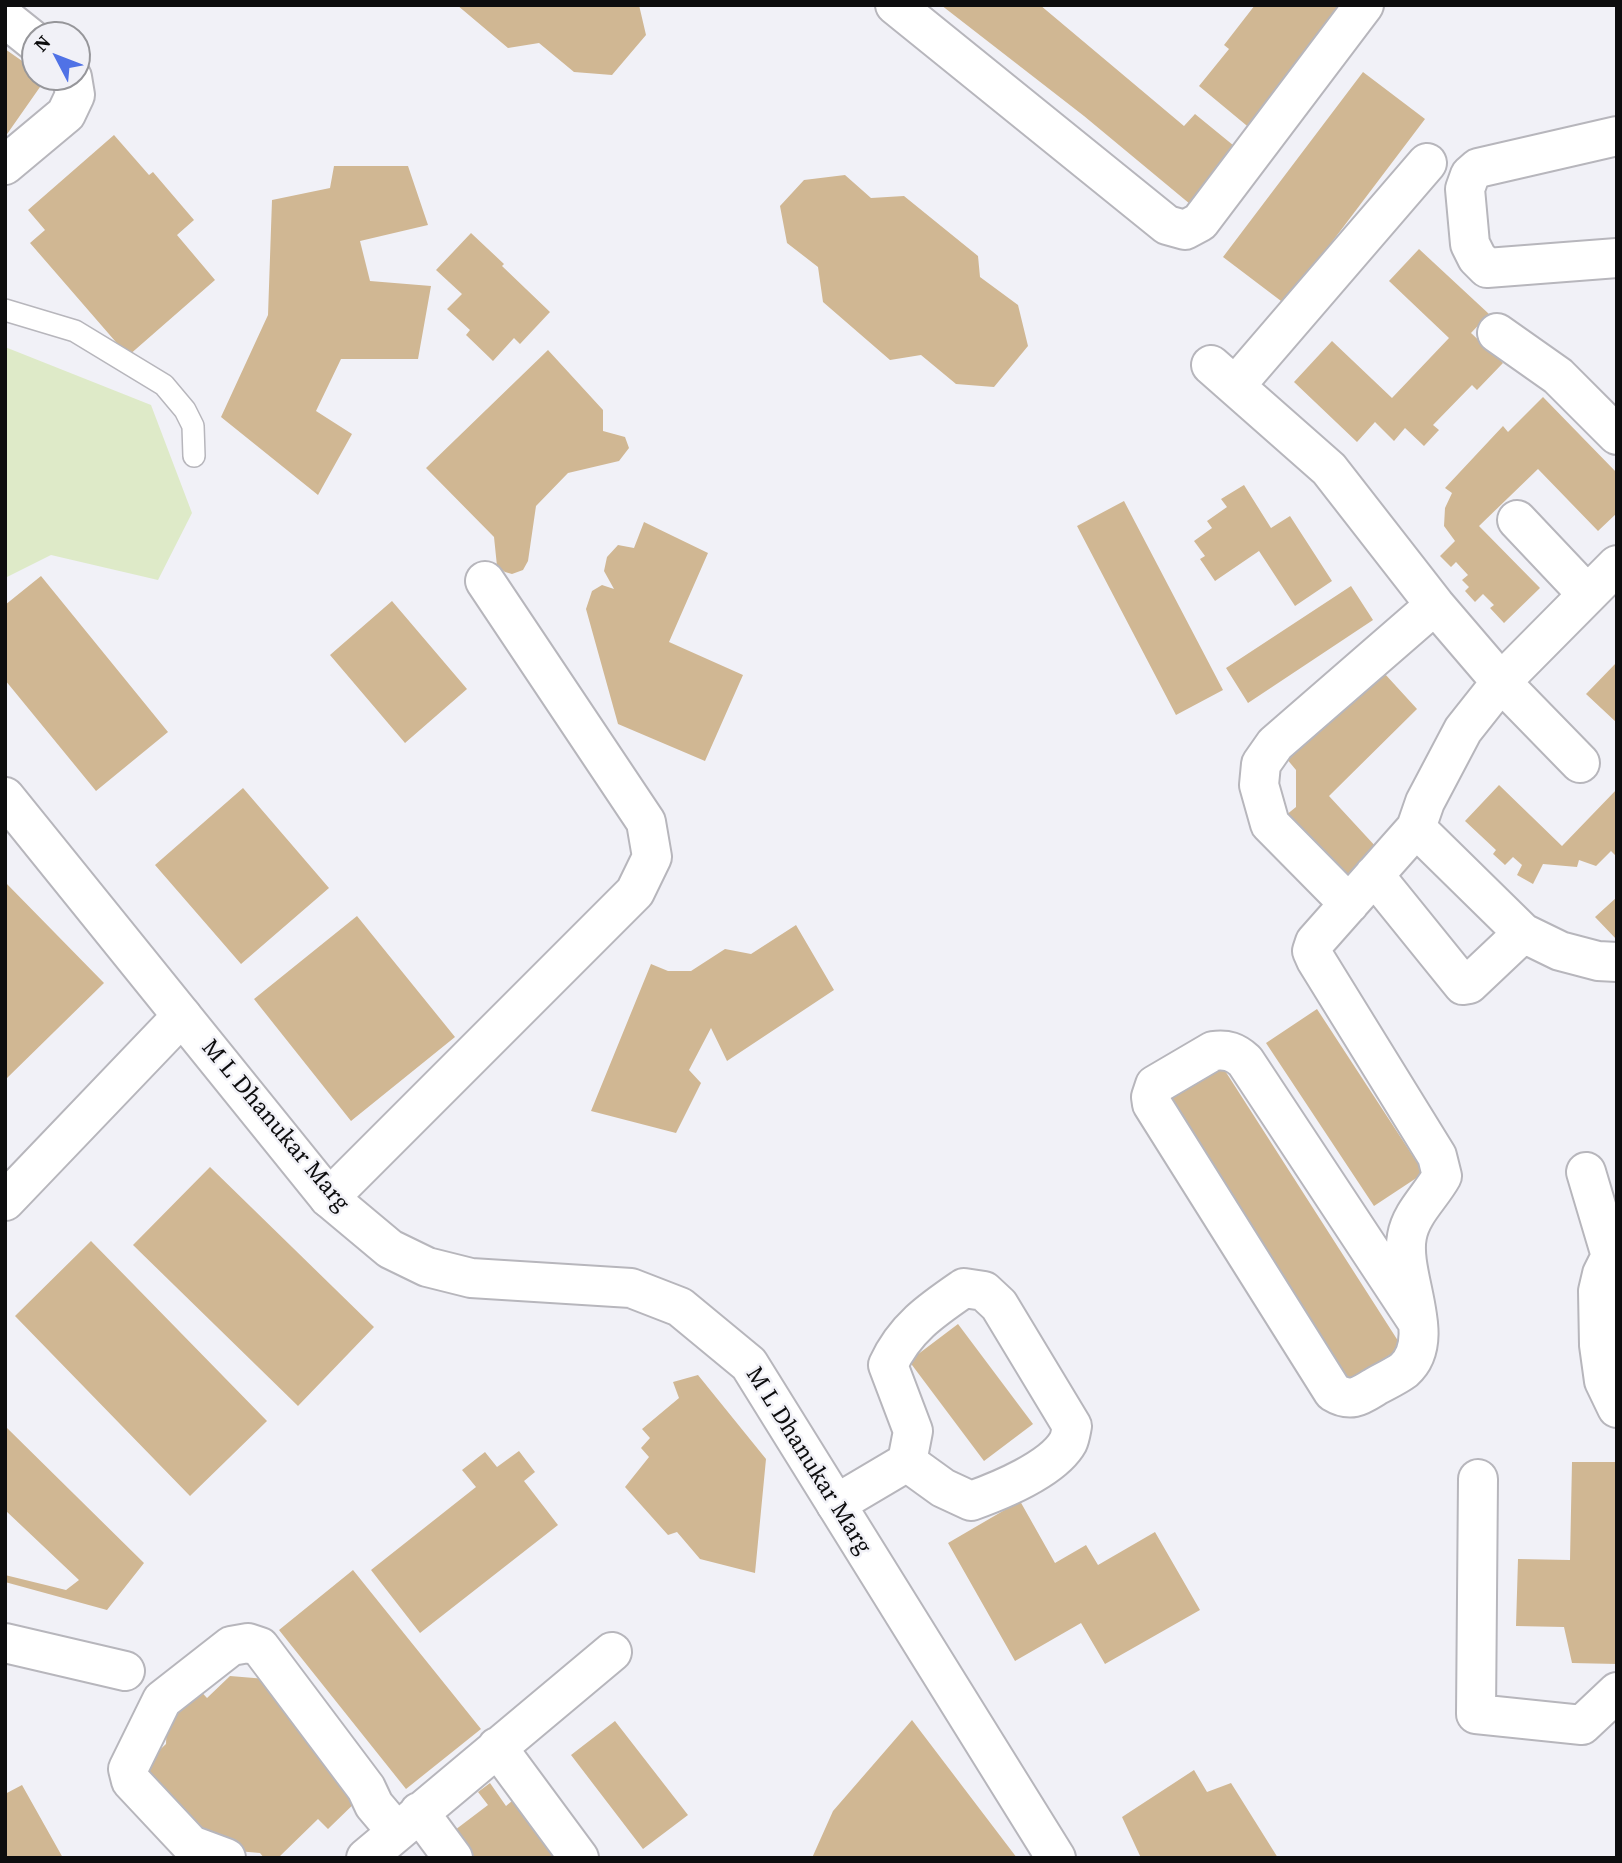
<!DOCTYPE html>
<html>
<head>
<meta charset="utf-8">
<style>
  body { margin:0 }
  #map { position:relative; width:1622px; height:1863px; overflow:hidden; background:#f1f1f7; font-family:"Source Serif 4",serif }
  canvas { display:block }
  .frame { position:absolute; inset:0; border:7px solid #0d0d0e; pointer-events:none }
  .north { position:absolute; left:21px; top:21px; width:70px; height:70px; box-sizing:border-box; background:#f1f1f7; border:2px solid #96969a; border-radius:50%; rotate:312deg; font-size:19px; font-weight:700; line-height:28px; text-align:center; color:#0d0d0e }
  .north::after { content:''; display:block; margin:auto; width:24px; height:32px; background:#5072e6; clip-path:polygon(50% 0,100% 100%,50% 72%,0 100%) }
</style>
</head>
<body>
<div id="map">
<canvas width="1622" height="1863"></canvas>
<div class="frame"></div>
<div class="north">N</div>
</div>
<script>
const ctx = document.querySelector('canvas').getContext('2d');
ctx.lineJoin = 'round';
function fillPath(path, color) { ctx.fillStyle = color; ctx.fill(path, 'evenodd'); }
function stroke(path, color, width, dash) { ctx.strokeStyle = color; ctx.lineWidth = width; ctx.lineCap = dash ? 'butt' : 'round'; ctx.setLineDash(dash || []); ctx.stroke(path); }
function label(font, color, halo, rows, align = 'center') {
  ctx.font = font + ' "Source Serif 4",serif'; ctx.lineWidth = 5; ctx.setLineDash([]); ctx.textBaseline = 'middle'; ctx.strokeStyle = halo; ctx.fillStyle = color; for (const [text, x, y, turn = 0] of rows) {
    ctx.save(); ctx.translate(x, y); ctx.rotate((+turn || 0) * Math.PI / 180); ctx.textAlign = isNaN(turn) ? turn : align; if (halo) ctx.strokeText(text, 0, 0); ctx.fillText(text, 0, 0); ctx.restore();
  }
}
fillPath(new Path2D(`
  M5,347L151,405L192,513L158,580L51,555L5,578Z`), '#deeac8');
fillPath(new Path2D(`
  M457,5H639L646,35L612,75L574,72L539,43L508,48Z
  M941,5H1040L1184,126L1195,114L1239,150L1190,204L1084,116Z
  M1255,5H1352L1252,130L1199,86L1229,49L1224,45Z
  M5,49L35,70V77H47L5,137Z
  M1363,72L1425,119L1285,304L1223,257Z
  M114,135L149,175L153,172L194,220L177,235L215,280L128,356L30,243L45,230L28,210Z
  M334,166H408L428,225L360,241L370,281L431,286L418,359H341L316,411L352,434L318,495L221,417L268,315L272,200L330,188Z
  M845,175L871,198L904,196L978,256L980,277L1018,305L1028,346L994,387L956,384L921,355L890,360L823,302L818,267L787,243L780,206L804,180Z
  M471,233L504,264L502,266L550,312L520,344L514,338L493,361L466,335L470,330L447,309L462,294L436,270Z
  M1419,249L1489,314L1471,333L1503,363L1477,390L1472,385L1433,425L1439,430L1424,446L1405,428L1394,441L1375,422L1357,442L1294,382L1332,341L1392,398L1449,338L1389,281Z
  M548,350L603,410V431L625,437L629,448L619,461L568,473L536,506L528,561L523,570L512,574L505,572L497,566L494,537L426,468Z
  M1543,397L1617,473V513L1598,531L1538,469L1479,526L1540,588L1504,623L1490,608L1494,605L1483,594L1475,602L1465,591L1469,587L1462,580L1468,575L1456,562L1451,567L1440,556L1455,541L1444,526L1445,508L1452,493L1445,488L1503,426L1508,432Z
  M1244,485L1271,528L1290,516L1332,581L1295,606L1259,551L1215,581L1200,559L1205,556L1194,541L1212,528L1207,521L1227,507L1221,499Z
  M1124,501L1223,690L1176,715L1077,526Z
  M644,522L708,553L669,642L743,675L705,761L618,724L586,609L592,591L602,585L614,589L604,571L607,557L618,545L634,548Z
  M41,576L168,732L96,791L5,680V605Z
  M1351,586L1373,620L1248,703L1226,668Z
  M392,601L467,689L405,743L330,655Z
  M1374,662L1417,709L1329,796L1377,848L1339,885L1275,824L1296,807V770L1281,752Z
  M1617,662V723L1586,694Z
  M1499,785L1562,846L1617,789V857L1611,851L1596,866L1579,860L1577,867L1543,864L1533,884L1517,875L1522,865L1513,857L1505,865L1493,854L1496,850L1465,821Z
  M243,788L329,888L241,964L155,865Z
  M5,882L104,983L5,1080Z
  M1617,897V940L1595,917Z
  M357,916L455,1037L351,1121L254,999Z
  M796,925L834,990L727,1061L711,1028L689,1070L701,1083L676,1133L591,1111L651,964L668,971H691L725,949L751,954Z
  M1317,1009L1424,1173L1374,1206L1266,1043Z
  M1222,1066L1402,1347L1345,1384L1165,1103Z
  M210,1167L374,1327L298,1406L133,1245Z
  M91,1241L267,1421L190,1496L15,1316Z
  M958,1324L1033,1424L984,1461L909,1361Z
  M698,1375L766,1459L755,1573L700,1559L677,1532L668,1535L625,1487L649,1457L641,1448L650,1438L642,1429L679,1398L673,1382Z
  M5,1426L144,1563L107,1610L5,1582V1575L66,1590L79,1580L5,1510Z
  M519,1451L535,1472L524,1481L558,1525L420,1633L371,1570L476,1487L462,1470L485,1452L497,1467Z
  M1572,1462H1617V1664L1572,1663L1564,1627L1516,1626L1518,1559L1570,1560Z
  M1020,1501L1055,1563L1086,1545L1098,1565L1155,1532L1200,1610L1105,1664L1081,1623L1015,1661L948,1543Z
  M353,1570L481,1729L406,1789L279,1630Z
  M230,1676L266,1679L363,1795L328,1829L318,1819L278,1858H264L260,1853L237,1851L196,1838L136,1772L166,1744L167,1716L197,1687L207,1698Z
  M912,1720L1017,1858H812L833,1811Z
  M615,1721L688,1815L643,1849L571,1755Z
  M1194,1770L1207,1792L1231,1783L1278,1858H1141L1122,1817Z
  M490,1783L506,1806L519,1795L565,1858H475L455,1830L488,1805L478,1792Z
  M22,1785L63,1858H5V1794Z`), '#d0b793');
const lane = new Path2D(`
  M5,310L75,331L164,385L185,410L193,426L194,456`);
const street = new Path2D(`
  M895,5L1167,225L1185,230L1200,222L1364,5
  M5,18L35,42
  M1617,136L1478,168L1470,175L1465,189L1470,244L1477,258L1487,268L1617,258
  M5,165L66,114L75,95L72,77
  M1497,333L1558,376L1617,435
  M1211,365L1329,469L1435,605L1501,682L1580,763
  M1235,386L1427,163
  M1517,520L1587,594
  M1416,828L1523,933L1560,951L1598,961L1617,962
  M1374,875L1463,985L1469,984L1523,933
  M1349,904L1270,824L1259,785L1261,764L1275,744L1435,605
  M1586,1172L1611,1256L1602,1274L1598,1291L1599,1345L1604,1381L1617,1408
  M329,1198L635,892L652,857L646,822L485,581
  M5,1201L182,1016
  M1418,1323L1245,1061C1235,1052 1227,1049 1213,1051L1155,1085L1151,1097L1152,1104L1333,1392C1351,1403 1360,1396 1376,1386C1385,1381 1396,1376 1404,1370C1439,1339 1399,1276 1407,1236C1411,1213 1431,1196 1442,1176L1437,1156L1316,960L1312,951L1315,942L1416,828L1425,802L1463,730L1501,682L1617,565
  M1478,1479L1476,1714L1582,1725L1617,1692
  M836,1504L907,1462L913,1431L888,1365C905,1328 932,1310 964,1288L984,1291L999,1305L1072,1426C1071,1431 1070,1438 1068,1442C1053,1469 999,1491 971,1501L943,1488L907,1462
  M5,1643L125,1671
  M497,1747L579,1858
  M419,1812L453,1858
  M226,1858L191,1845L131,1781L128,1769L162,1700L231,1646L248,1643L260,1647L366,1788L374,1805L396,1831
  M366,1858L612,1652`);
const secondary = new Path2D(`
  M5,797L329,1198L390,1249L427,1267L471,1278L631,1288L680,1307L749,1364L1056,1858`);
stroke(lane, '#b7b6bc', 24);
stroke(street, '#b7b6bc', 42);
stroke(secondary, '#b7b6bc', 42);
stroke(lane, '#fff', 21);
stroke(street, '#fff', 38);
stroke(secondary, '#fff', 38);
label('24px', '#0d0d0e', '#f1f1f7', [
  ["M L Dhanukar Marg",275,1126,50],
  ["M L Dhanukar Marg",808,1461,58]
]);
</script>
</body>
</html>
